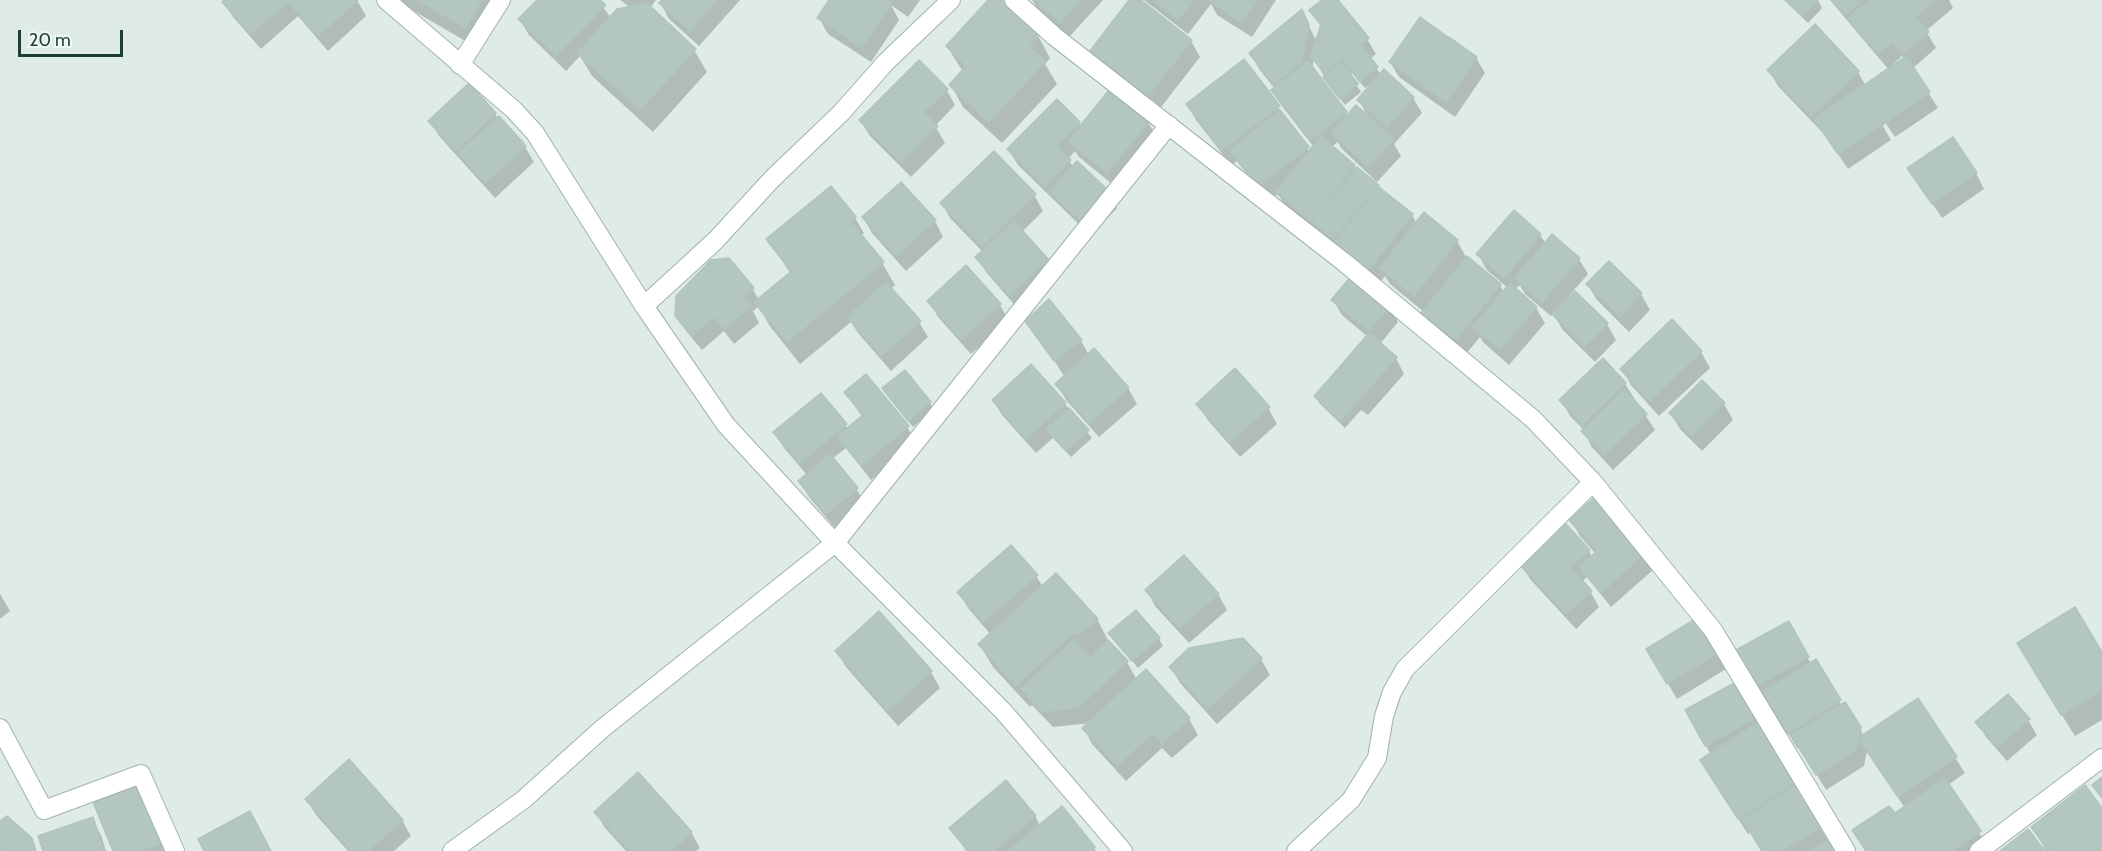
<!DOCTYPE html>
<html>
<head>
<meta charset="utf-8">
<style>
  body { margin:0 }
  #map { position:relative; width:2102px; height:851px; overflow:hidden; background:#deebe7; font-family:Cabin,sans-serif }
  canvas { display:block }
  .scale { position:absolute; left:18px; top:30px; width:105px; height:27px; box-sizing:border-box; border:3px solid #1e3c38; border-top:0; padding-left:8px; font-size:18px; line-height:21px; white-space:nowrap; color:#1e3c38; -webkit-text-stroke:4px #eef8f4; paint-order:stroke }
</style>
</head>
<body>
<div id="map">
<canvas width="2102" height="851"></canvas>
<div class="scale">20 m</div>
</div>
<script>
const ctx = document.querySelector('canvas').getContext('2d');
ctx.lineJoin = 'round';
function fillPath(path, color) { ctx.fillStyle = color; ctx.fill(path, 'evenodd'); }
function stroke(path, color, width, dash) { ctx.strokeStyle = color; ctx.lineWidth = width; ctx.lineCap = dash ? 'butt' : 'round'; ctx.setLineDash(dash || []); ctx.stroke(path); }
fillPath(new Path2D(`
  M226,0H291L293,2L295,0H357L366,16L328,51L298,16L261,49L233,17L224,2Z
  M395,0H507L479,49Z
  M539,0H598L611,18L631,8L620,0H656L650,8L694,50L707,72L653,132L592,76L580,56L566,71L529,35L520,20Z
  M664,0H740L699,46L669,19L661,4Z
  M831,0H920L908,17L891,5L899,20L871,62L828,34L819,18Z
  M990,0H999L1038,36L1050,58L1045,64L1057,84L1002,143L963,107L951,85L963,72L947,46Z
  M1032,0H1103L1069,37L1037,8Z
  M1131,0H1138L1191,41L1200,57L1158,111L1101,67L1092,51Z
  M1144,0H1276L1252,37L1217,15L1211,4L1188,34Z
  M1325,0H1336L1367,39L1376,54L1370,59L1381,75L1413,98L1422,113L1394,144L1401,156L1377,182L1341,148L1338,142L1331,147L1412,215L1417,224L1457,241L1466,257L1500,285L1504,292L1508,288L1487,270L1478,254L1540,235L1546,244L1579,259L1588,274L1568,297L1570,299L1575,293L1607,324L1616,340L1595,362L1563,330L1553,314L1551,316L1525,294L1520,285L1515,289L1536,308L1545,323L1509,365L1483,342L1480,337L1465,355L1432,328L1424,312L1390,284L1385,276L1378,285L1286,208L1278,194L1268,201L1237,161L1231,165L1196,120L1187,104L1278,107L1310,152L1314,147L1282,106L1273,91L1275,89L1259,69L1251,54L1301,11L1317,42L1322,28L1311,11ZM1314,59L1329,84L1345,105L1361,92L1350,75L1353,73L1365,88L1370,84L1371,86L1359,100L1368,117L1348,116L1312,69Z
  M1784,0H1818L1822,8L1808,23Z
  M1830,0H1949L1953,8L1926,31L1936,48L1913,68L1938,108L1895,137L1881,116L1878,118L1891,140L1848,169L1822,130L1821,131L1778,86L1769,70L1815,26L1858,72L1866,86L1889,70ZM1902,56L1905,59L1894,66L1893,64Z
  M1420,19L1476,58L1485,73L1455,117L1399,77L1390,62Z
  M946,89L955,105L935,126L945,143L911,177L870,136L861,121Z
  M495,114L525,147L534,162L495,198L439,136L430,121Z
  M1148,122L1157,138L1117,188L1079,157L1075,151L1068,159L1073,167L1108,192L1117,208L1091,236L1018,165L1009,150L1079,123L1082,127Z
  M1909,169L1976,173L1984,189L1942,218Z
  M1034,195L1043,211L1022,232L1047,261L1056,276L1019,310L986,272L977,257L983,252L950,218L942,203Z
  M863,217L935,221L943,237L906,271L872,233Z
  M855,218L864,233L860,236L882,263L895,285L891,289L919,322L928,337L891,371L858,333L851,322L800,364L769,325L759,306L753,311L759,323L734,344L724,331L702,350L686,331L676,315L752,288L759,300L791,274L768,240Z
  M1609,263L1641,294L1650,310L1629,332L1597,300L1588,285Z
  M966,267L1000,305L1009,321L971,354L938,317L929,301Z
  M1333,300L1389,307L1398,322L1380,344L1396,358L1404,374L1368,415L1361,410L1345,428L1320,404L1315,396L1338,385L1333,377L1368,337L1342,315Z
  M1027,321L1081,341L1089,355L1128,388L1137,404L1099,437L1066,400L1057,384L1065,377Z
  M1672,322L1701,352L1710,368L1659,416L1631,385L1622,369Z
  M1702,382L1724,404L1733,420L1702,451L1680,429L1671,414Z
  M1625,384L1655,430L1613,470L1591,446L1584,430L1570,416L1561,400Z
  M846,392L907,427L916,442L871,480L846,448L832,459L856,488L865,504L836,529L809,497L800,481L807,475L784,448L775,433L821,395L848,429L862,417Z
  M888,396L930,403L934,410L913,427Z
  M993,400L1065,404L1092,438L1071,457L1053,438L1036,453L1002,415Z
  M1198,404L1268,408L1277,424L1240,457L1207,419Z
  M1596,498L1654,569L1611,607L1587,577L1581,582L1590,591L1599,607L1576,629L1530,579L1521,564L1589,551L1592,557L1596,554L1580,536L1571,520Z
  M1036,576L1043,587L1097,619L1109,642L1108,643L1127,662L1137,680L1146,671L1189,719L1198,735L1172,758L1162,748L1126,781L1092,744L1084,728L1090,723L1053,727L1032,705L1030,707L993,667L980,645L991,635L968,608L959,592ZM1084,654L1093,657L1089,660Z
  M1147,590L1218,594L1227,610L1189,643L1155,606Z
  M0,594L10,611L0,619Z
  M879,613L931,672L940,688L898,726L846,667L837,652Z
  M1697,620L1726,669L1677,699L1648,649Z
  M1788,623L1811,664L1816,661L1842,706L1845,704L1864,736L1918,700L1965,773L1948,785L1991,851H1866L1854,831L1894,815L1905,808L1867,751L1864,766L1826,790L1800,746L1797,748L1768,699L1766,700L1738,650Z
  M1110,633L1159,639L1163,646L1138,668Z
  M1243,640L1261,659L1270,675L1217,724L1180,683L1171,667Z
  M2102,655V720L2075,736L2031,666Z
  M1738,683L1797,782L1803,799L1834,851H1763L1752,832L1748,834L1711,776V755L1687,711Z
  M2028,720L2037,735L2007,761L1986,737L1977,722Z
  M136,785L166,851H115Z
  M307,800L402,820L411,836L394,851H348L316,815Z
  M2102,810V851H2046L2033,827Z
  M596,812L691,832L700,848L696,851H626L605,828Z
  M1035,816L1040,826L1094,848L1096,851H966L951,828Z
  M92,819L101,835L106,851H44Z`), '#0003');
const building = new Path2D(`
  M224,0H290L251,34L222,2Z
  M293,0H358L318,36L289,3Z
  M417,0H482L466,28Z
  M537,0H600L606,5L556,56L518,19Z
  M662,0H717L690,31L659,3Z
  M829,0H886L892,4L862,48L817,18Z
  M988,0H1002L1039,35L1029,46L1046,61L989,122L949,85L966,66L946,46Z
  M1035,0H1080L1060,23Z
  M1129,0H1141L1192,40L1148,96L1090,51Z
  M1153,0H1194L1178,20Z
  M1208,0H1257L1242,23Z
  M1322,0H1338L1369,38L1325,73L1310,56L1321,25L1309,10Z
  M1785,0H1818L1803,16Z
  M1832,0H1863L1846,15Z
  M1869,0H1935L1916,17L1929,32L1903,54L1893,42L1878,54L1848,18Z
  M647,3L696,49L640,110L577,53L617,9Z
  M1302,9L1309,25L1302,62L1274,85L1249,53Z
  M1420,17L1448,37L1417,81L1389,62Z
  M1815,24L1859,71L1811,117L1767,70Z
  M1449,37L1477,57L1446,102L1417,82Z
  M1361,45L1378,67L1360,82L1343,60Z
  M1906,56L1930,92L1885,123L1861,87Z
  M1244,59L1280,106L1222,151L1186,104Z
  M919,60L948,89L924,112L938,126L901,163L859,120Z
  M1308,61L1347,112L1310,141L1271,90Z
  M1341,62L1358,84L1340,99L1323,77Z
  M1384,69L1414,97L1387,127L1357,100Z
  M469,83L496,113L456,151L428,121Z
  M1859,87L1884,124L1838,154L1814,119Z
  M1109,90L1149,121L1107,173L1068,141Z
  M1057,99L1080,122L1057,146L1071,160L1045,187L1007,149Z
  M1356,105L1394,139L1368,167L1331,133Z
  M1280,110L1309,147L1258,187L1229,150Z
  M499,116L526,146L485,183L458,153Z
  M1321,136L1355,165L1310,221L1275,192Z
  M1953,137L1977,173L1932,204L1907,168Z
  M994,151L1036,194L982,246L940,203Z
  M1077,161L1109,191L1081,221L1049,192Z
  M1357,167L1379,185L1333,239L1311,221Z
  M901,182L936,220L896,256L862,217Z
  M831,186L856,217L791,271L766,239Z
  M1379,187L1413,214L1368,271L1334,242Z
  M1514,210L1541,234L1504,278L1476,254Z
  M1424,212L1458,240L1414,296L1379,268Z
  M1014,221L1049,260L1009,295L975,257Z
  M851,222L884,262L787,342L754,302Z
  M1552,234L1580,258L1542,302L1514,278Z
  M1467,256L1501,284L1456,340L1421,313Z
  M729,258L754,288L743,296L752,306L724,329L714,317L692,336L675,316L676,296L711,260Z
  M1609,261L1642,293L1620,317L1586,284Z
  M966,265L1001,304L961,340L927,301Z
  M1353,274L1390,306L1369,331L1331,300Z
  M886,282L921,321L881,356L847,317Z
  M1510,283L1537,307L1500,350L1472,327Z
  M1575,291L1608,323L1585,347L1552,314Z
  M1049,299L1082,340L1054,361L1025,321Z
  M1672,319L1702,351L1650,401L1620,369Z
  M1369,333L1397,357L1358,401L1331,377Z
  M1094,348L1129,388L1090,423L1055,384Z
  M1603,358L1626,383L1582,425L1559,400Z
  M1031,364L1066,403L1026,439L992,400Z
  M1235,368L1270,407L1230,442L1196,404Z
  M905,370L931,402L908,421L882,388Z
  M866,374L909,426L861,466L837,436L863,415L844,392Z
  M1331,377L1357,402L1340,421L1314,396Z
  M1702,380L1725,403L1692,436L1669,413Z
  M1624,389L1647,414L1604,455L1581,431Z
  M821,393L847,424L799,464L773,432Z
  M1069,408L1089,430L1066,451L1046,429Z
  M830,454L858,488L826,514L798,481Z
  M1596,496L1646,552L1601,593L1579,567L1597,551L1569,520Z
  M1564,522L1590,550L1571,568L1592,591L1566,614L1519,564Z
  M1011,545L1038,575L983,622L957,592Z
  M1184,555L1219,594L1179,628L1145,590Z
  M1056,573L1098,619L1079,635L1073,633L1016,686L978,644Z
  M2075,607L2102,652V690L2061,715L2017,643Z
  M1136,610L1160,638L1132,661L1108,633Z
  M879,611L932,671L888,711L835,651Z
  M1697,618L1718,653L1667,684L1646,649Z
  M1789,621L1809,657L1756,686L1736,650Z
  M1243,638L1262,658L1208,709L1169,667L1189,648Z
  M1073,640L1090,658L1108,640L1128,661L1078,708L1043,712L1021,689Z
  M1816,659L1841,700L1787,734L1762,692Z
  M1146,669L1190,718L1162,744L1153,733L1117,766L1082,728Z
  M1738,681L1758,717L1705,746L1685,710Z
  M2008,694L2030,719L1997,747L1975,722Z
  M1918,698L1957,757L1898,797L1858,738Z
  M1845,702L1861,727L1856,751L1816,775L1791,735Z
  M1760,721L1798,781L1738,819L1700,760Z
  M349,759L403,820L368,851H351L305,799Z
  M638,772L692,832L671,851H629L594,812Z
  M2102,777V798L2092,785Z
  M1945,778L1981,831L1952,851H1866L1852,830L1889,806L1895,813Z
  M1006,780L1036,816L994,851H968L949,828Z
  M137,783L162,843L142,851H113L93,802Z
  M1797,785L1821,827L1782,851H1762L1742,819Z
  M2085,785L2102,808V851H2049L2031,827Z
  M1062,806L1095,847L1090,851H1007Z
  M250,811L271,851H204L198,839Z
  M7,816L32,838L36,851H0V821Z
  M93,817L104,851H43L38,836Z
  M2028,829L2045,851H2000Z
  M1829,840L1836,851H1810Z`);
fillPath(building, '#b3c6c0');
stroke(building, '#b0c5bf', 1.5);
const minor = new Path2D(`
  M386,0L514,110L535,133L644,306L726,425L835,543L1003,711L1123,851
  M1014,0L1054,36L1345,263L1533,419L1593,482L1713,630L1846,851
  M460,65L501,0
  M644,306L715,241L772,179L841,113L886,62L951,0
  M0,728L44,810L141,774L175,851
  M452,851L523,800L603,728L835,543L1169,125
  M1296,851L1351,800L1377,758L1384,716L1392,692L1405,669L1593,482
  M1979,851L2102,758`);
stroke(minor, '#a1b3af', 20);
stroke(minor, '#fff', 18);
</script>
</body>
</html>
